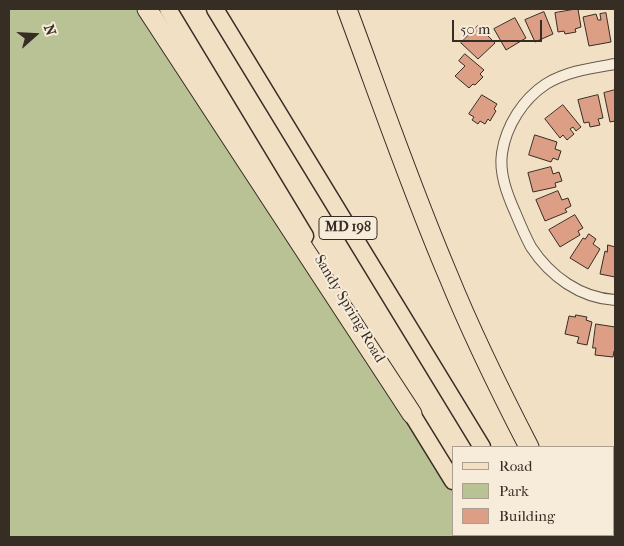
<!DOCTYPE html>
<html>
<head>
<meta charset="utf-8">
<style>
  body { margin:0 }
  #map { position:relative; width:624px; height:546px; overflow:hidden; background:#f2e0c5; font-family:"IM FELL French Canon",serif }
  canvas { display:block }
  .frame { position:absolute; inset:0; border:10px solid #362d24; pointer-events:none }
  .legend { position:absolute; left:452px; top:446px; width:162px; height:90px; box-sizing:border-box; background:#f7ebd9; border:1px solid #aa9f91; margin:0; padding:6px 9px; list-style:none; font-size:15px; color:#362d24 }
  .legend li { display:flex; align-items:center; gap:10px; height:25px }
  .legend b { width:25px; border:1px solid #aa9f91 }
  .north { position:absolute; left:10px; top:10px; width:50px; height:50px; -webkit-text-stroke:4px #f7ebd9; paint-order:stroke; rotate:71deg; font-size:14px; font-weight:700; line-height:20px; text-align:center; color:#362d24 }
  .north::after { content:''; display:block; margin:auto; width:18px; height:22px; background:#362d24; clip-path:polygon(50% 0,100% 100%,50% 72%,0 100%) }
  .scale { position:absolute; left:452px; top:20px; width:90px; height:22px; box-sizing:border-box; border:2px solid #362d24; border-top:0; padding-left:6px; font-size:15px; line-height:18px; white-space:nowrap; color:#362d24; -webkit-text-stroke:4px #f7ebd9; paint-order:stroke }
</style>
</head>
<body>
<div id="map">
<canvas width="624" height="546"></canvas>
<div class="frame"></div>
<ul class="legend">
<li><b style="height:6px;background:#f2e0c5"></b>Road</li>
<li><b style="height:14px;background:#b9c295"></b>Park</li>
<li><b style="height:14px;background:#dc9e84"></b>Building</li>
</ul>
<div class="north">N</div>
<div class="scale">50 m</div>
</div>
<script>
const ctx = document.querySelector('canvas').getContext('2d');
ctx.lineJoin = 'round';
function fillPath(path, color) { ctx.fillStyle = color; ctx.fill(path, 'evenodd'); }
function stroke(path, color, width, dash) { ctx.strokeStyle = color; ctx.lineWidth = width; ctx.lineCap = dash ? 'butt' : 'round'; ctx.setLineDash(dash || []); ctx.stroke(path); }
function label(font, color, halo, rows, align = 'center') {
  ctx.font = font + ' "IM FELL French Canon",serif'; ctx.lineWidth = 4; ctx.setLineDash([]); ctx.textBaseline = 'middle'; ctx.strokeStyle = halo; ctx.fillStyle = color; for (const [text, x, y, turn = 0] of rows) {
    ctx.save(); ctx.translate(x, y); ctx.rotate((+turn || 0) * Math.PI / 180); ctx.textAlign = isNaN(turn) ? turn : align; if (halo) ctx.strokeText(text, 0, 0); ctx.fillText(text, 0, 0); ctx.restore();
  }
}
fillPath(new Path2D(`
  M9,9H147L453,481V535H486L487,537H9Z`), '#b9c295');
const building = new Path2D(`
  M578,9L581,27L575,29L576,32L565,34L564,31L558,32L555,13Z
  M544,12L553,34L535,42L525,20Z
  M606,13L611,42L589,46L583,17L596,14L598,20H601L600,14Z
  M515,18L526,38L506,50L494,29Z
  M478,26L495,43L478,59L461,43Z
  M465,54L484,70L480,74L483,77L475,85L473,84L469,88L455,76L465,66L459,61Z
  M615,90V121L610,122L604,93Z
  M482,95L497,104L494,109L496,111L490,121L488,119L485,124L480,121L478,124L472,120L474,117L469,114Z
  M598,95L603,118L598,119L600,125L590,127L589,122L584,123L578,100Z
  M563,105L581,127L576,131L573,127L570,129L574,134L567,140L563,135L560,138L545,119Z
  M535,135L557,142L555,149L561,151L558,160L553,158L551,162L529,155Z
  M551,167L553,174L559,172L562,181L555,183L556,187L533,192L528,173Z
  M558,191L562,200L568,198L571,206L565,209L567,212L545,221L536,200Z
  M575,215L583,228L578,231L580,235L560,247L549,230Z
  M589,234L596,239L593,244L600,249L588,269L570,258L583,238L585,239Z
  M608,245L615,247V277L600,274L605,251L607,252Z
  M576,315L587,317L586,320L592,322L587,345L577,343L579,337L565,334L569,316L575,317Z
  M596,324L615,327V351H614L613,357L595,355L596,348H593Z`);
fillPath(building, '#dc9e84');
stroke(building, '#362d24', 1);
const street = new Path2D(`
  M615,64C592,68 567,71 546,84C523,99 506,126 502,153C499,173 507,194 515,212C520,224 525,236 531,247C550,276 580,298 615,300`);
const primary = new Path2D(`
  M168,9L305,236
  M215,9L482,447
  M405,403L453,481
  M486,535L487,537
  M535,535L537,537`);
const highway = new Path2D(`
  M147,9L412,414
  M347,9C380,98 411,188 448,275C472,334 500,391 529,447
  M573,535L575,537`);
stroke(street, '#655a4c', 12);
stroke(primary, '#362d24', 19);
stroke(highway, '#362d24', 21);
stroke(street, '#f7ebd9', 10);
stroke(primary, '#f2e0c5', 16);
stroke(highway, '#f2e0c5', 19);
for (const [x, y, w] of [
  [348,228,58]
]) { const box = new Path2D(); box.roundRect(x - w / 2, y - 11.5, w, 23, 4); ctx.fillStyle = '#f7ebd9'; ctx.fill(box); stroke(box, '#362d24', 1); }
label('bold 14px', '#362d24', null, [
  ["MD 198",348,228]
]);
label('15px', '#362d24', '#f7ebd9', [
  ["Sandy Spring Road",349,309,59]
]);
</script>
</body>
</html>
